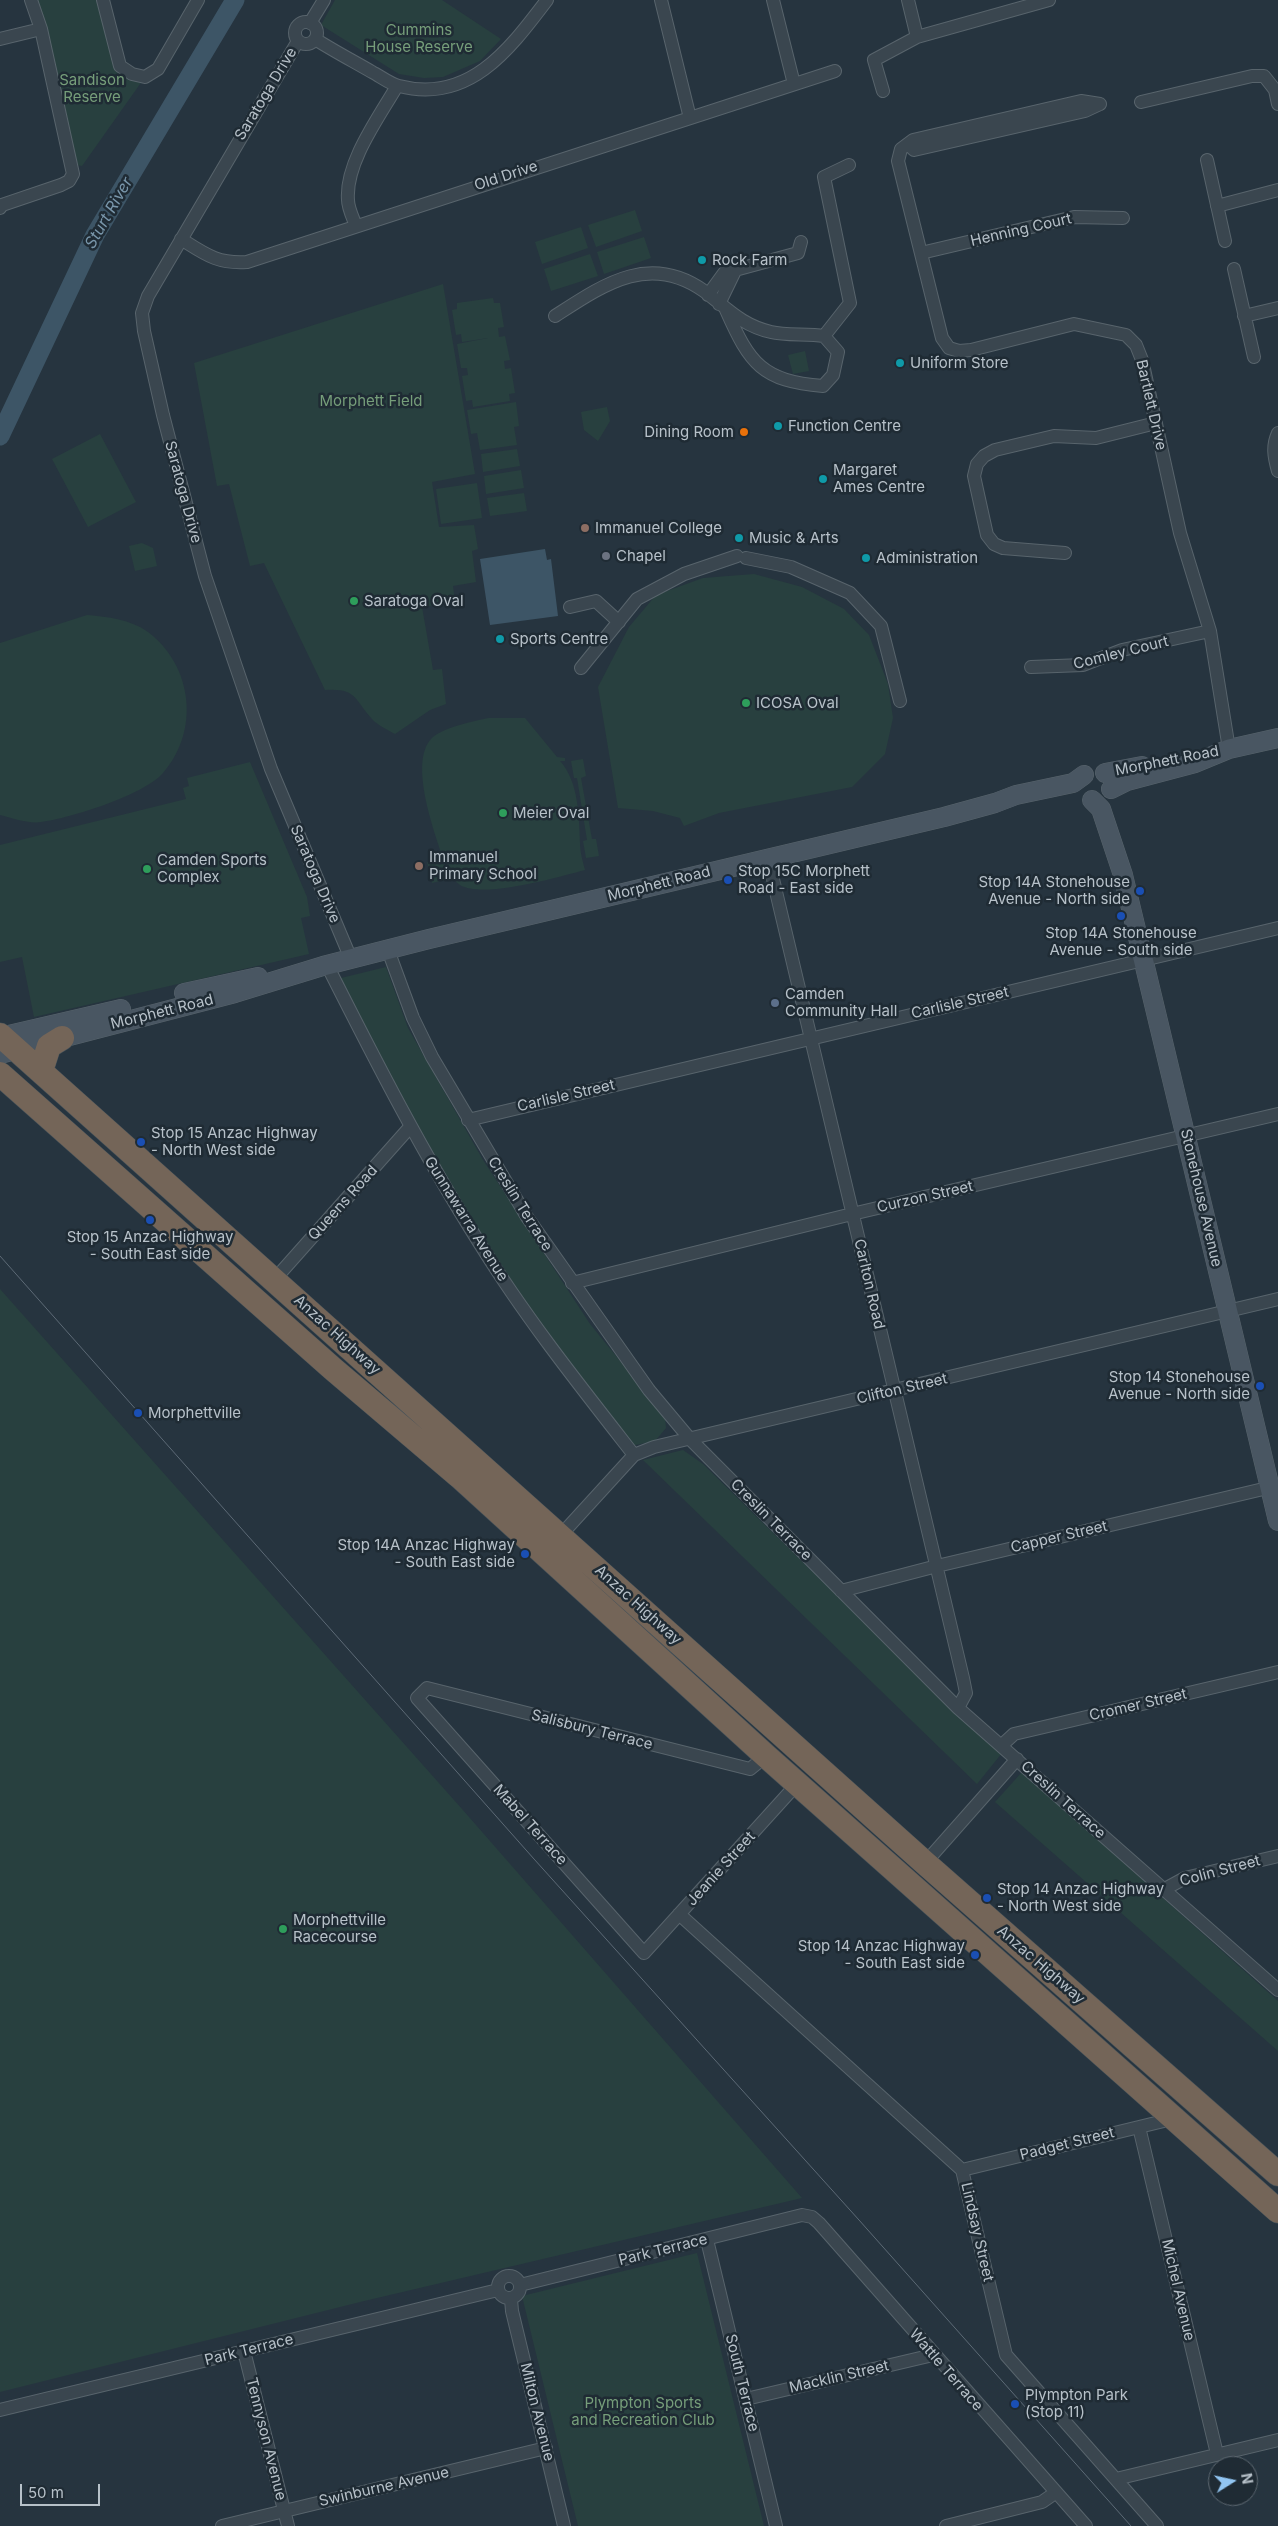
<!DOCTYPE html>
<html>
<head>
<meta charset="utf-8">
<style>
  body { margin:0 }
  #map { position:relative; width:1278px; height:2526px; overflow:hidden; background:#26343f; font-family:Inter,sans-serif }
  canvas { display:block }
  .north { position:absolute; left:1208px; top:2456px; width:50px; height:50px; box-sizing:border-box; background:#1f2b34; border:1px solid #5c6770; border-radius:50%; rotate:80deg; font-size:14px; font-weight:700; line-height:20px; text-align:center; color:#b7c1c9 }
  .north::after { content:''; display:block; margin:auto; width:18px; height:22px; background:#92c6f3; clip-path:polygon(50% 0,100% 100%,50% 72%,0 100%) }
  .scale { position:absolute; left:20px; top:2484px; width:80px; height:22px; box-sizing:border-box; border:2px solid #b7c1c9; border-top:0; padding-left:6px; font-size:15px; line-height:18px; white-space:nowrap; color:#b7c1c9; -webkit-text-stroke:4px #1f2b34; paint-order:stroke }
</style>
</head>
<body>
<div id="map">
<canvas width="1278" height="2526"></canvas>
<div class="north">N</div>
<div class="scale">50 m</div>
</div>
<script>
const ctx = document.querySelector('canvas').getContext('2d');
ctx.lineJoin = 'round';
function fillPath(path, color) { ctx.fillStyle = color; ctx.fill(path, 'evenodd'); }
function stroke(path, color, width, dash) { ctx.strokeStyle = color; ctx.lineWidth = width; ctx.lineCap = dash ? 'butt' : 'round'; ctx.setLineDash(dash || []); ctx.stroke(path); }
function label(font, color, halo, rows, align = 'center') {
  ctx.font = font + ' Inter,sans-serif'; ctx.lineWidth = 5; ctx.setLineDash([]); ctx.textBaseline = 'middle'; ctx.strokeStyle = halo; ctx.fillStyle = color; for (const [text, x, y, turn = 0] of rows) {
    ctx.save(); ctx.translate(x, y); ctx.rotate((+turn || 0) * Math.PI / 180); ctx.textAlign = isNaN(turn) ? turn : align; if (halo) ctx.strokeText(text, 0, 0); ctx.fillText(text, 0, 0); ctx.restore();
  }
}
fillPath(new Path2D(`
  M31,0H103L120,66L145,77L82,166L72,164Z
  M335,0H442L501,39L480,61L443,77L424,78L399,74L321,25Z
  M635,210L642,231L596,247L588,225Z
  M581,227L588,248L542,264L535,242Z
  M644,237L651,258L604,274L597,252Z
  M590,254L598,276L551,291L544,269Z
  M443,284L475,474L432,482L439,527L474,525L478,549L472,551L476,582L453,586L455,602L422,607L433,670L442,669L446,704L430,710L395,734C388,730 377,725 372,719C354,699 357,688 325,690L264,563L250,566L229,484L217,486L194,363Z
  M493,298L494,303H500L504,327L498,328L499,337L505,336L510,360L504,361L505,369L511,368L515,393L509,394L510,401L473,407L472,400L466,401L462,376L468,375L467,368H461L457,344L488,338L462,342L461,334L456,335L452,310L457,309V303Z
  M805,351L809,371L793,374L788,355Z
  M516,402L519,426L514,427L517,445L480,450L477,433L471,434L467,410Z
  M607,407L610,421L598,441L584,430L581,412Z
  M100,434L136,502L88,527L52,459Z
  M517,449L520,466L483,472L481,454Z
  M521,470L524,488L486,494L484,476Z
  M477,483L482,518L441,524L436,489Z
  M524,493L527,511L490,516L487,498Z
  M142,543L153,548L157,566L135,571L129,546Z
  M754,574L802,587L844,609L869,635L888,684L893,718L885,754L852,787L719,813L684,826L680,818L653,811L618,808L598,687L629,627L656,595L703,578Z
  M87,615C108,617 130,619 148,632C193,666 200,731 163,773C144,795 71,818 41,822C29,824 12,818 0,815V643Z
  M489,718H525L557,757L565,758V761H560C579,782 579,817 580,843C580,852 583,862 585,870C558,877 484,899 460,885C451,879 448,869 444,859L448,879L432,883L427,862L443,858C434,831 409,763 431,739C441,728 474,721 489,718Z
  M583,759L586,776L581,778L592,839H596L599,856L586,858L583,841L587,840L577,778H574L571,761Z
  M250,762L307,897L310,916L301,918L309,954L34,1017L22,957L0,962V845L186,799L183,788L189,786L187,778Z
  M386,967L408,1028L483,1160L590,1324L665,1416L666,1428L655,1441L631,1446L497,1266L413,1124L337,979Z
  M0,1289L462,1809L802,2198L360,2302L0,2392Z
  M683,1450L703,1464L959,1716L1002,1753L977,1784L643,1460Z
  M1022,1772L1278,2001V2051L995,1802Z
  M697,2253L764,2526H578L522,2296Z`), '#28403f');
fillPath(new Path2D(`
  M545,549L547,560L551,559L558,616L490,625L480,559Z`), '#3d5566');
stroke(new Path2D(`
  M0,436L95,235L235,0`), '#3d5566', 19);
const street = new Path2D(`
  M103,0L120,66L132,74L145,77L158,69L198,0
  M661,0L690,118
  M773,0L794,84
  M908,0L917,37
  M295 33a11 11 0 1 1 22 0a11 11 0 1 1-22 0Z
  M310,23L324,0
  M0,39L41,29
  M315,39C334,51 353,61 372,72C380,76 390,84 399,86C469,104 509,50 547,0
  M298,41L148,296L142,313L144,331L163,415L205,576L271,769L351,959
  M883,91L874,60L917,37L1049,0
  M1141,102L1252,76H1264L1275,90L1278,104
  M1100,104L1081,101L913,140L901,149L898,161L942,338L949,348L959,351L971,350L1074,324L1126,335L1136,345L1142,360L1180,533L1210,631L1229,749
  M909,145L914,150L1085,111L1100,104
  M1207,160L1225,241
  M1217,206L1278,190
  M0,208L2,205L61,185L69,181L73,174L41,29L31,0
  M356,226C353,218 348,208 348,200C345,163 379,117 397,86
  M181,239C205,254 217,264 247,262L835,71
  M921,253L1074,217L1123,218
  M1234,269L1254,357
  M708,295L724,273L798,253L801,242
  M719,304L736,269
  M555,316C603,285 649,252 704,291C727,308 741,325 771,332C786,336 808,333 824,336L838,352L833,375L823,386C762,381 750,364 726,310
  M1244,316L1278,308
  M824,336L850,303L824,177L849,165
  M1278,433C1272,446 1274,457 1278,471
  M1065,553L1003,548L994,544L987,535L974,476L977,464L984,456L995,450L1054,436L1096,438L1156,423
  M746,558L791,567L850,593L881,626L900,701
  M570,607L596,601L619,622
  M1031,667L1083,665L1122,650L1210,631
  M581,668L637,599L684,574L737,556
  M768,858L963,1678L966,1693L958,1708
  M388,950L413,1018L432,1057L527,1217L649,1390L690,1439L958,1708L1278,1990
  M327,965C375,1060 423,1154 480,1244C526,1318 580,1386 634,1455
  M468,1120L1278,928
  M275,1279L410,1127
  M572,1283L852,1214L1278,1114
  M560,1536L634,1455L654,1447L1278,1299
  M841,1591L937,1566L1276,1486
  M1002,1745L1014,1734L1278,1672
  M766,1756L750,1769L427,1688L417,1698L644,1953L797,1784
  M925,1863L1017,1759
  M1163,1890L1185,1878L1278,1856
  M679,1914L962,2170L1006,2355L1157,2526
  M1139,2127L1217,2454
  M962,2170L1172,2119
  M707,2240L776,2526
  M498 2287a11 11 0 1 1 22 0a11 11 0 1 1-22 0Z
  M520,2285L802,2215L812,2217L819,2223L1086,2526
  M511,2299L512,2311L564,2526
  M244,2351L288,2526
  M746,2399L933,2355
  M0,2410L498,2290
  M1116,2479L1278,2440
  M222,2526L546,2448
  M946,2526L1042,2502L1055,2493`);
const secondary = new Path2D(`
  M1105,773L1142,766
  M1111,789L1127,781L1195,763L1229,749L1278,738
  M1092,800L1101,809L1123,875L1278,1521
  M184,993L258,977
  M0,1037L121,1009
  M0,1054L235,993L323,966L429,939L944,817L995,803L1016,795L1073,783L1084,775`);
const highway = new Path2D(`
  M0,1035L925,1863L1278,2174
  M41,1071L49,1046L62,1038
  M0,1074L333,1369L460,1477L766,1756L1278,2211`);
stroke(street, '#58646c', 14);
stroke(secondary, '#58646c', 20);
stroke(highway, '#455159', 25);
stroke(street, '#3a464f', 12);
stroke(secondary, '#495662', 19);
stroke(highway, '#746558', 24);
stroke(new Path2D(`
  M0,1256L534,1859L859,2220L1131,2526`), '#5d6a76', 1);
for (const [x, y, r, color] of [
  [702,260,5,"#0f9aa8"],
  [900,363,5,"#0f9aa8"],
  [778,426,5,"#0f9aa8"],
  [744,432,5,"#e8710a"],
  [823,479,5,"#0f9aa8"],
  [585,528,5,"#8d6e63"],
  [739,538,5,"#0f9aa8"],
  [606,556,5,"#6b7280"],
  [866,558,5,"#0f9aa8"],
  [354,601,5,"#2e9e5b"],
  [500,639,5,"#0f9aa8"],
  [746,703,5,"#2e9e5b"],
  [503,813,5,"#2e9e5b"],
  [419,866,5,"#8d6e63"],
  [147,869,5,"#2e9e5b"],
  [728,880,5,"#1a4fb4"],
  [1140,891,5,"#1a4fb4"],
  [1121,916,5,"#1a4fb4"],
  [775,1003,5,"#5c6f8a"],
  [141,1142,5,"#1a4fb4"],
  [150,1220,5,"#1a4fb4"],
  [1260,1386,5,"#1a4fb4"],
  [138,1413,5,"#1a4fb4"],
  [525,1554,5,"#1a4fb4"],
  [987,1898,5,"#1a4fb4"],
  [283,1929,5,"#2e9e5b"],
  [975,1955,5,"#1a4fb4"],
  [1015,2404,5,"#1a4fb4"]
]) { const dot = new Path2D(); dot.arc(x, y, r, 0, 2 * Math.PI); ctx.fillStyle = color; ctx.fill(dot); stroke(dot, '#1f2b34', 2); }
label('15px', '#769e7a', '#1f2b34', [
  ["Cummins",419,30],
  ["House Reserve",419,47],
  ["Sandison",92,80],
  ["Reserve",92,97],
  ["Morphett Field",371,401],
  ["Plympton Sports",643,2403],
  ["and Recreation Club",643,2420]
]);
label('15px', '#b7c1c9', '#1f2b34', [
  ["Saratoga Drive",266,94,-59],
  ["Old Drive",506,176,-18],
  ["Henning Court",1021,230,-13],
  ["Bartlett Drive",1151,405,77],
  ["Saratoga Drive",183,492,75],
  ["Comley Court",1121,653,-14],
  ["Morphett Road",1167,761,-11],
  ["Saratoga Drive",315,874,67],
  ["Morphett Road",659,884,-14],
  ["Carlisle Street",960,1003,-13],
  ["Morphett Road",162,1012,-14],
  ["Carlisle Street",566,1096,-13],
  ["Curzon Street",925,1197,-13],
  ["Stonehouse Avenue",1201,1198,77],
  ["Queens Road",343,1203,-48],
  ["Creslin Terrace",520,1204,58],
  ["Gunnawarra Avenue",466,1219,58],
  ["Carlton Road",869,1284,77],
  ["Anzac Highway",337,1335,42],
  ["Clifton Street",902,1389,-13],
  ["Creslin Terrace",771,1520,45],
  ["Capper Street",1059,1537,-13],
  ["Anzac Highway",638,1605,42],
  ["Cromer Street",1138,1705,-13],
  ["Salisbury Terrace",592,1730,14],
  ["Creslin Terrace",1063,1800,42],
  ["Mabel Terrace",530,1825,48],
  ["Jeanie Street",721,1869,-48],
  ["Colin Street",1220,1871,-15],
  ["Anzac Highway",1041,1965,41],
  ["Padget Street",1067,2144,-14],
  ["Lindsay Street",977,2232,77],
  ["Park Terrace",663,2250,-14],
  ["Michel Avenue",1178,2290,77],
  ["Park Terrace",249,2350,-14],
  ["Wattle Terrace",946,2370,49],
  ["Macklin Street",839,2377,-13],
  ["South Terrace",742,2383,76],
  ["Milton Avenue",537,2412,76],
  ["Tennyson Avenue",266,2439,76],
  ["Swinburne Avenue",384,2487,-13]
]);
label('15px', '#b7c1c9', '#1f2b34', [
  ["Rock Farm",712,260],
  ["Uniform Store",910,363],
  ["Function Centre",788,426],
  ["Dining Room",734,432,"right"],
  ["Margaret",833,470],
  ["Ames Centre",833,487],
  ["Immanuel College",595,528],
  ["Music & Arts",749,538],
  ["Chapel",616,556],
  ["Administration",876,558],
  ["Saratoga Oval",364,601],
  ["Sports Centre",510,639],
  ["ICOSA Oval",756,703],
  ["Meier Oval",513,813],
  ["Immanuel",429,857],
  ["Primary School",429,874],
  ["Camden Sports",157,860],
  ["Complex",157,877],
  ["Stop 15C Morphett",738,871],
  ["Road - East side",738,888],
  ["Stop 14A Stonehouse",1130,882,"right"],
  ["Avenue - North side",1130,899,"right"],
  ["Stop 14A Stonehouse",1121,933,"center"],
  ["Avenue - South side",1121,950,"center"],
  ["Camden",785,994],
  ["Community Hall",785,1011],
  ["Stop 15 Anzac Highway",151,1133],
  ["- North West side",151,1150],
  ["Stop 15 Anzac Highway",150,1237,"center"],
  ["- South East side",150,1254,"center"],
  ["Stop 14 Stonehouse",1250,1377,"right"],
  ["Avenue - North side",1250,1394,"right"],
  ["Morphettville",148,1413],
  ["Stop 14A Anzac Highway",515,1545,"right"],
  ["- South East side",515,1562,"right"],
  ["Stop 14 Anzac Highway",997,1889],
  ["- North West side",997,1906],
  ["Morphettville",293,1920],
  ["Racecourse",293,1937],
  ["Stop 14 Anzac Highway",965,1946,"right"],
  ["- South East side",965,1963,"right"],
  ["Plympton Park",1025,2395],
  ["(Stop 11)",1025,2412]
], 'left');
label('italic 16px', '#7996aa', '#1f2b34', [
  ["Sturt River",109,213,-60]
]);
</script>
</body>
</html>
